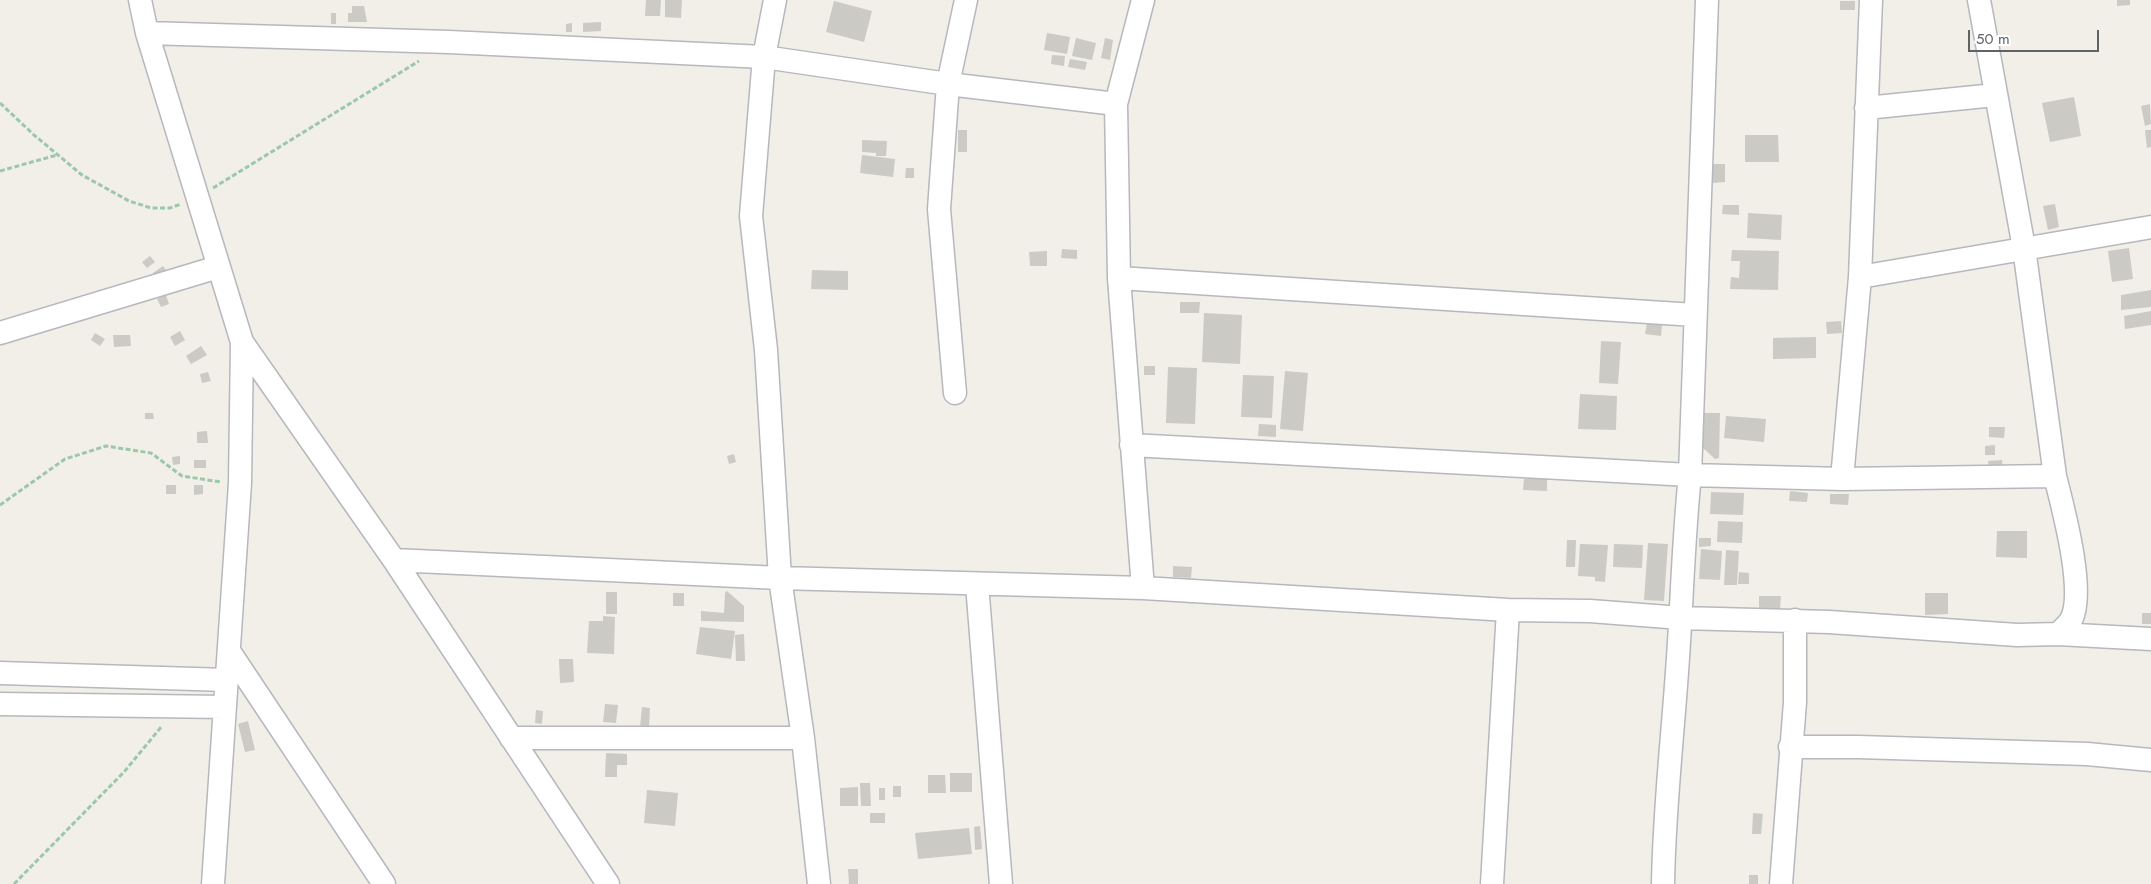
<!DOCTYPE html>
<html>
<head>
<meta charset="utf-8">
<style>
  body { margin:0 }
  #map { position:relative; width:2151px; height:884px; overflow:hidden; background:#f1efe8; font-family:Jost,sans-serif }
  canvas { display:block }
  .scale { position:absolute; left:1968px; top:30px; width:131px; height:22px; box-sizing:border-box; border:2px solid #5f6368; border-top:0; padding-left:6px; font-size:15px; line-height:18px; white-space:nowrap; color:#5f6368; -webkit-text-stroke:4px #fff; paint-order:stroke }
</style>
</head>
<body>
<div id="map">
<canvas width="2151" height="884"></canvas>
<div class="scale">50 m</div>
</div>
<script>
const ctx = document.querySelector('canvas').getContext('2d');
ctx.lineJoin = 'round';
function fillPath(path, color) { ctx.fillStyle = color; ctx.fill(path, 'evenodd'); }
function stroke(path, color, width, dash) { ctx.strokeStyle = color; ctx.lineWidth = width; ctx.lineCap = dash ? 'butt' : 'round'; ctx.setLineDash(dash || []); ctx.stroke(path); }
fillPath(new Path2D(`
  M646,0H661L660,16H645Z
  M665,0H682L681,18L665,17Z
  M2117,0H2130V5L2117,6Z
  M834,1L872,11L864,42L826,32Z
  M1840,1H1855V10H1840Z
  M352,6H364L367,22H348V13H352Z
  M331,13H336V24H331Z
  M601,22V31L583,32V23Z
  M572,23V32H566V24Z
  M1047,33L1070,37L1067,54L1044,50Z
  M1076,38L1096,43L1092,60L1072,56Z
  M1105,38L1113,40L1110,60L1101,58Z
  M1052,55L1065,56L1064,66L1051,64Z
  M1070,59L1087,62L1085,70L1068,67Z
  M2074,97L2081,136L2050,142L2042,103Z
  M2150,104L2151,124L2145,126L2141,106Z
  M958,130H967V152H958Z
  M2145,130H2151V147L2147,148Z
  M1745,135H1778L1779,162H1745Z
  M862,140L887,141L886,156H876V153L862,152Z
  M862,155L895,159L893,177L860,173Z
  M1712,164H1725V182L1712,183Z
  M906,168H914V178H905Z
  M2055,204L2059,227L2048,230L2043,206Z
  M1723,205H1739V215L1722,214Z
  M1748,213L1782,215L1781,240L1747,238Z
  M2129,248L2133,279L2112,282L2108,251Z
  M1062,249L1077,250V259L1061,258Z
  M1732,250L1779,251L1778,290L1730,289L1731,277L1739,278L1740,261H1731Z
  M1047,251V266H1030L1029,252Z
  M150,256L155,262L147,268L142,262Z
  M163,266L169,274L159,282L153,273Z
  M812,270L848,271V290L811,289Z
  M2151,290V307L2121,310V295Z
  M166,295L169,304L161,307L157,299Z
  M1180,302H1200L1199,313H1180Z
  M2151,311V325L2125,329L2124,316Z
  M1204,313L1242,315L1240,364L1202,362Z
  M1841,321L1842,333L1827,334L1826,322Z
  M1647,323L1662,325L1661,336L1645,334Z
  M180,331L185,340L175,346L170,337Z
  M95,333L105,339L100,346L91,340Z
  M113,335H130L131,346L114,347Z
  M1816,337V358L1773,359V338Z
  M1601,341L1621,342L1618,384L1599,383Z
  M201,346L207,355L191,364L186,356Z
  M1144,366H1155V375H1144Z
  M1168,367L1197,368L1195,424L1166,423Z
  M1285,371L1308,373L1303,431L1280,429Z
  M208,372L211,381L202,383L200,374Z
  M1243,375L1274,376L1272,418L1241,417Z
  M1580,394L1617,396L1616,430L1578,429Z
  M145,413H153L154,419H145Z
  M1704,413H1720L1719,458L1715,459L1702,447Z
  M1726,416L1766,419L1764,442L1724,438Z
  M1259,424L1276,425V437L1258,436Z
  M1989,427H2005L2004,438L1989,437Z
  M207,431L208,443H197V432Z
  M1995,445V455H1985V446Z
  M734,454L736,462L729,464L727,456Z
  M180,456V464L173,465L172,457Z
  M194,460H206V468H194Z
  M2002,460L2003,470L1989,471L1988,461Z
  M1524,479H1547V491L1523,490Z
  M166,485H176V494H166Z
  M194,485H203V494L194,495Z
  M1790,491L1808,493L1807,502L1789,501Z
  M1711,492L1744,493L1743,515L1710,514Z
  M1830,494H1849L1848,505L1830,504Z
  M1718,521L1743,522L1742,543L1717,542Z
  M1997,531H2027V558L1996,557Z
  M1699,538H1711V546L1699,547Z
  M1567,540H1576L1575,567H1566Z
  M1648,543L1668,544L1664,601L1644,600Z
  M1580,544L1608,545L1605,582L1595,581V577L1578,576Z
  M1614,544L1643,545L1642,568L1613,567Z
  M1701,549L1722,551L1720,580L1699,579Z
  M1726,550L1739,551L1737,585H1724Z
  M1173,566L1192,567L1191,578L1173,577Z
  M1739,572L1749,573V584H1738Z
  M727,591L744,606V622L701,621V611L724,613L725,593Z
  M606,592H617V614H606Z
  M673,593H684V606H673Z
  M1925,593H1948V614L1925,615Z
  M1759,596H1781L1780,609L1759,608Z
  M2142,613H2151V624H2142Z
  M603,616L615,617L614,654L587,653L589,621H603Z
  M700,627L735,631L731,659L696,654Z
  M744,634L745,661H736L735,635Z
  M559,659H573L574,682L560,683Z
  M605,704L618,705L616,723L603,722Z
  M642,707L650,708L649,728L640,727Z
  M536,710L543,711L542,724L535,723Z
  M248,721L255,750L245,752L238,724Z
  M606,753L627,754V765H617V777H605Z
  M950,773H972V792H950Z
  M928,775H945L946,793H928Z
  M860,783H870L871,806H861Z
  M893,786H901V797H893Z
  M858,787V806H840V788Z
  M879,788H885V800H879Z
  M647,790L678,793L675,826L644,823Z
  M870,813H885V823H870Z
  M1753,813L1763,814L1761,834H1752Z
  M980,826L982,849L975,850L974,827Z
  M969,828L972,854L918,859L915,833Z
  M848,869H858V884H849Z
  M1749,875H1758V884H1749Z`), '#cccac5');
const minor = new Path2D(`
  M140,0L147,33L242,342L394,560L608,884
  M775,0L764,57L751,216L766,350L780,578L803,738L819,884
  M1979,0L2024,248L2055,476
  M147,33L449,42L764,57L948,84L1116,104L1143,0
  M1116,104L1119,278L1143,588
  M1866,108L1995,95
  M1860,277L1871,0
  M1119,278L1695,315
  M0,333L218,267
  M955,393L939,209L948,84L966,0
  M1131,445L1690,475L1842,479L2055,476C2063,508 2086,592 2071,620C2068,625 2062,630 2058,634
  M1842,479L1860,277L2151,227
  M394,560L780,578L1143,588L1508,610L1590,611L1681,618L1829,622L2017,635L2058,634L2151,639
  M977,584L1001,884
  M229,651L384,884
  M0,673L227,680
  M0,704L225,707
  M511,738H803
  M1790,747H1858L2087,754L2151,760
  M213,884L240,483L242,342
  M1492,884L1508,610
  M1663,884C1664,813 1672,743 1677,672C1682,606 1683,541 1690,475L1707,0
  M1781,884L1795,702V620`);
stroke(minor, '#b5b8bc', 25);
stroke(new Path2D(`
  M0,103L34,135L82,175L129,201L151,208H170L181,204
  M0,171L57,155
  M213,188L419,61
  M0,505L65,459L106,446L151,453L182,476L221,482
  M14,884L124,772L162,726`), '#9cc7a9', 3, [5, 2.5]);
stroke(minor, '#fff', 22);
</script>
</body>
</html>
